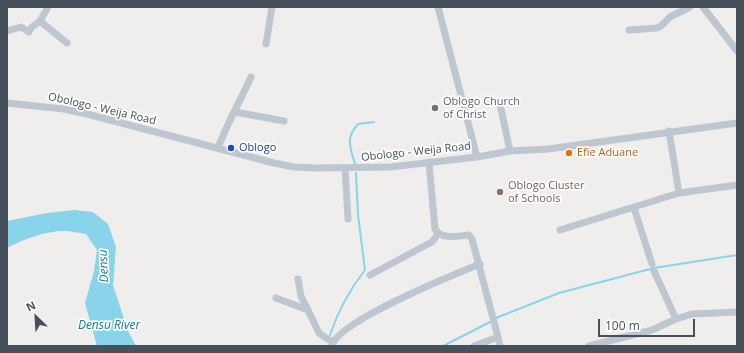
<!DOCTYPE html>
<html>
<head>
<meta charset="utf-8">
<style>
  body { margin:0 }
  #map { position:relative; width:744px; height:353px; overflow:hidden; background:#f0eded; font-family:"Open Sans",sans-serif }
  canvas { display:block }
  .frame { position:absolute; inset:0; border:8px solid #46505b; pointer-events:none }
  .north { position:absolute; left:16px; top:297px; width:40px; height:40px; -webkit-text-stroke:3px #fff; paint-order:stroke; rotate:335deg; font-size:11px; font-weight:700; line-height:16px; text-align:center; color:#46505b }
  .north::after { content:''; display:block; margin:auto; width:14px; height:18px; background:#46505b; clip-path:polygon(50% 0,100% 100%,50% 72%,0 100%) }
  .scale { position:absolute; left:598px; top:319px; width:97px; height:18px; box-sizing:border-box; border:2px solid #46505b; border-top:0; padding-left:5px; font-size:12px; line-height:14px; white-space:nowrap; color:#46505b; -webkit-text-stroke:3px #fff; paint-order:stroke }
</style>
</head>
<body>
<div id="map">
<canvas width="744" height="353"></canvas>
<div class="frame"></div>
<div class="north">N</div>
<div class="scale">100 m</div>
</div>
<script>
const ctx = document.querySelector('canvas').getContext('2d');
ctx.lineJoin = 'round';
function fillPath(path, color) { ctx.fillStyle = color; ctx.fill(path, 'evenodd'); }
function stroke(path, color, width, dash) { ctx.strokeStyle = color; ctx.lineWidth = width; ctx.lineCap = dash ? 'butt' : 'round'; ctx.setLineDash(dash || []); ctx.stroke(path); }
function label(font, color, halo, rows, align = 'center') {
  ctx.font = font + ' "Open Sans",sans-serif'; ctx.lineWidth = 3.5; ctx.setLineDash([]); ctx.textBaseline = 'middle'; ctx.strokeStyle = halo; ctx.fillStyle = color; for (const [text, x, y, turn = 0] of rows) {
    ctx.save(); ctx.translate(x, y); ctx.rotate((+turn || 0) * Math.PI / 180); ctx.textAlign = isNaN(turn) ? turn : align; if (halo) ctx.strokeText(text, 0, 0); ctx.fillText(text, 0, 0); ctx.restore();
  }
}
fillPath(new Path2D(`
  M74,210L93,212L108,224L116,247L113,285L128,331L136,346H97L85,303L94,271L97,250L86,234C79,233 71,231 64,231C45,231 24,239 7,248V221L47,213Z`), '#89d3eb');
stroke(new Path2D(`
  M355,164C350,146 345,139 358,124L374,122
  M496,318L559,293L654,268L737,255
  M330,335C338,311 350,289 365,270L358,215L356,173
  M443,346L492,321`), '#89d3eb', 2);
stroke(new Path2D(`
  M438,7L477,157
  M703,7L737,51
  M40,21L67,43
  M629,30L657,28L661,26L670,17L690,7
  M7,31L21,27L29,32L32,27L40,21L48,7
  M266,44L272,7
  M7,103L64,109L87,114L274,163L294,167L316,168L390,167L477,157L510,151L548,149L737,123
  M500,104L510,151
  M235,112L284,121
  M669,131L679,193
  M218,148C227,124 240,101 251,77
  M429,162L435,229C441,240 457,236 469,235L472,239L498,337
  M345,168L348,219
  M634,208L652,264
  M560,230L679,193L737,185
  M654,271L676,319
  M370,275L432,242L438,234
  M298,279L301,296L319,333L323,336L333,342
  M276,298L308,310
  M332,346C336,322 455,274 480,264
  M474,346L498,337L500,346
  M589,346L652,330L676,319L692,314L737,312`), '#bec7d0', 7);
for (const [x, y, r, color] of [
  [435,108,4,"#6b7280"],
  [231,148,4,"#1a4fb4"],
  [569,153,4,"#e8710a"],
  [500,192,4,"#8d6e63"]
]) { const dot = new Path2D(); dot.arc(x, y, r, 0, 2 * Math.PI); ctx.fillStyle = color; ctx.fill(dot); stroke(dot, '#fff', 1.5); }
label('11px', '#5b616d', '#fff', [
  ["Oblogo Church",443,102],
  ["of Christ",443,115]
], 'left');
label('11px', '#46505b', '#fff', [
  ["Obologo - Weija Road",102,109,13],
  ["Obologo - Weija Road",416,152,-6]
]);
label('11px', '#164399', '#fff', [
  ["Oblogo",239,148]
], 'left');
label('11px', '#c56008', '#fff', [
  ["Efie Aduane",577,153]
], 'left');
label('11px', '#785e54', '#fff', [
  ["Oblogo Cluster",508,186],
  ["of Schools",508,199]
], 'left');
label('italic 12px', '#0e7b9f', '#fff', [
  ["Densu",104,266,-93],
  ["Densu River",109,326]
]);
</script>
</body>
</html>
